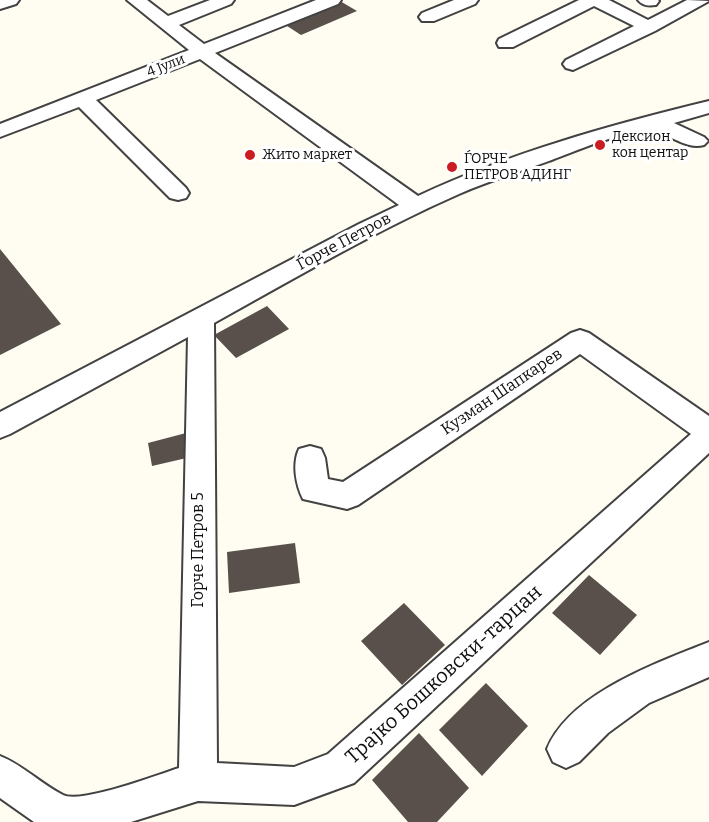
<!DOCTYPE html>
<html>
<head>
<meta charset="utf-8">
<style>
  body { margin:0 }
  canvas { display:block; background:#fffdf2 }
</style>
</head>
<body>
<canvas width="709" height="822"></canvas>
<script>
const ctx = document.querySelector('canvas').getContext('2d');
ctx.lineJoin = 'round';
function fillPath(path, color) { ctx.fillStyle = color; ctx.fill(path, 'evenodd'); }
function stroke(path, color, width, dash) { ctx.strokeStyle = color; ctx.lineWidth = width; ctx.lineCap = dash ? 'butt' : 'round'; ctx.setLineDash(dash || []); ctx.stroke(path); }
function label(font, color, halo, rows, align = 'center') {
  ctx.font = font + ' Bitter,serif'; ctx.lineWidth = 6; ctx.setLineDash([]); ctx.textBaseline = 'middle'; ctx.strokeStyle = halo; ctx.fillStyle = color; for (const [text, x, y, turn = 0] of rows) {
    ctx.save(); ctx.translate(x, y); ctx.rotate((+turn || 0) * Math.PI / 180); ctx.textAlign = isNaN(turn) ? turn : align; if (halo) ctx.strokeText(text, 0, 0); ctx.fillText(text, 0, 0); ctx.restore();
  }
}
fillPath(new Path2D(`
  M340,1L357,11L301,35L284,24Z
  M0,249L61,324L0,355Z
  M267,306L289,329L236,358L214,335Z
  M186,433L191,457L152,466L148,443Z
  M295,543L300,583L229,593L227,552Z
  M589,575L637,615L600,655L552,613Z
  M404,603L445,645L402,685L361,641Z
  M486,683L528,726L482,776L439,730Z
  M419,733L469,788L437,822H408L372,780Z`), '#59504b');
const minor = new Path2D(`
  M0,0H19L16,4L0,9Z
  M127,0H147L168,16L210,0H234L231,4L179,25L204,44L316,0H341L338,4L215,53L418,196C510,153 610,125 709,101V113L674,123L704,137L708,141L704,145C684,151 666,129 644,131C618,133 575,151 549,161C519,172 488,181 459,194C375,231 295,278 214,323L217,763L294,767L328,754L691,434L580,354L358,505L347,509L303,499C296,485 292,464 299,449L310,446L321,449L325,458L328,479L343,482L571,333L580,330L589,333L709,416V453L354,783L294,805L198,801L131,822H34L0,798V756C23,765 41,784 63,795C81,804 157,775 179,768L188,337L10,434L0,438V412L359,224L399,205L200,59L96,100L186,188L189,193L186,198L178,200L170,198L79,107L0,137V124L189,50Z
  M454,0H478L475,4L434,21H422L419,17L422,13Z
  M579,0H609L648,20L687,0L709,1L655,31L573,70L566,68L563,64L566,60L634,26L594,6L513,47H499L497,43L499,39Z
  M638,0H658L659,1L656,5C649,6 643,6 638,0Z
  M709,642V677L649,703L608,733L579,762L566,768L553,762L547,749C570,693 657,663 709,642Z`);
stroke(minor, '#424242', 4);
fillPath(minor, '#fff');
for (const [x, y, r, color] of [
  [600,145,6,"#cb1c22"],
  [250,155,6,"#cb1c22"],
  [452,167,6,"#cb1c22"]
]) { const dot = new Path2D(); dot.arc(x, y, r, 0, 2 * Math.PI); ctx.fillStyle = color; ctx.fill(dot); stroke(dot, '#fff', 2); }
label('14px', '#0f0f0f', '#fff', [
  ["4 Јули",166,66,-22]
]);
label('14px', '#0f0f0f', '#fff', [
  ["Дексион",612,137],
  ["кон центар",612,153],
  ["Жито маркет",262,155],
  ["ЃОРЧЕ",464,159],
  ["ПЕТРОВ АДИНГ",464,175]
], 'left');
label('16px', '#0f0f0f', '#fff', [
  ["Ѓорче Петров",344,242,-28],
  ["Кузман Шапкарев",502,392,-34],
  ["Горче Петров 5",199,550,-90]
]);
label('20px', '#0f0f0f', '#fff', [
  ["Трајко Бошковски-тарцан",444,675,-42]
]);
</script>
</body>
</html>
